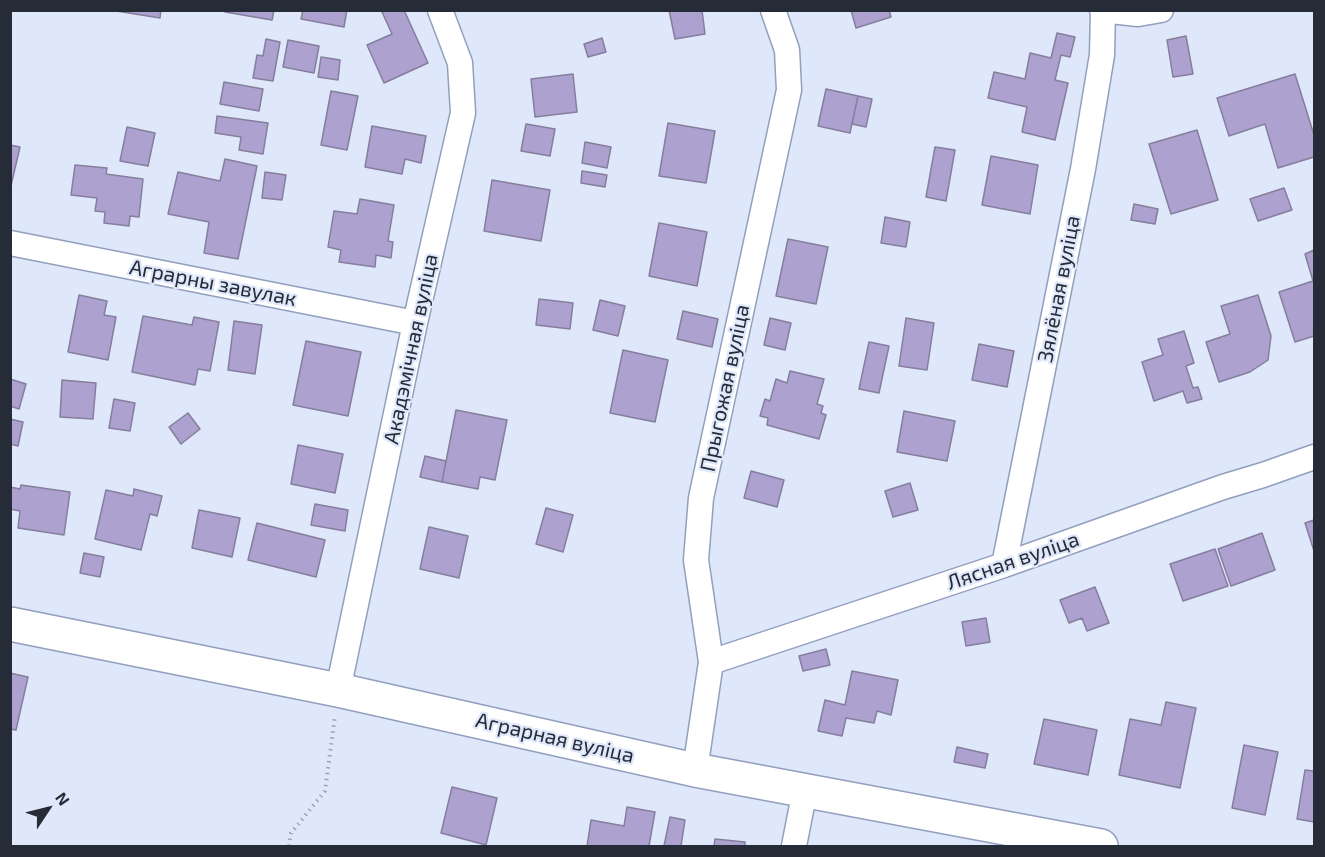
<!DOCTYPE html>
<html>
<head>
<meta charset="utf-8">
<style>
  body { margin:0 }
  #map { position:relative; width:1325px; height:857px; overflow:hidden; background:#dfe8fb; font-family:"Exo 2",sans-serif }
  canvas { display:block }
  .frame { position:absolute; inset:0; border:12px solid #252b37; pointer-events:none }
  .north { position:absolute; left:18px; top:779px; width:60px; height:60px; -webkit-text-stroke:4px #dfe8fb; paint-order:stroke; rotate:55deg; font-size:16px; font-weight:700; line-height:24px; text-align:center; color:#252b37 }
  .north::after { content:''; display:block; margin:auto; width:21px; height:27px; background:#252b37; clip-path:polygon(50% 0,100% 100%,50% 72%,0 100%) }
</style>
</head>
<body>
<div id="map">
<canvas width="1325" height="857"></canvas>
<div class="frame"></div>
<div class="north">N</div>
</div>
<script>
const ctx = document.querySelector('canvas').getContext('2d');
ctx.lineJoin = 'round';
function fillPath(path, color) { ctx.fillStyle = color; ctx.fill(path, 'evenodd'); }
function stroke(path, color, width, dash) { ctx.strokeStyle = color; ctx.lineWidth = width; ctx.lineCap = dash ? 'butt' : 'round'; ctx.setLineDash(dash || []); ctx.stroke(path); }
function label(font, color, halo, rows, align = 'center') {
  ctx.font = font + ' "Exo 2",sans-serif'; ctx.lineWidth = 4.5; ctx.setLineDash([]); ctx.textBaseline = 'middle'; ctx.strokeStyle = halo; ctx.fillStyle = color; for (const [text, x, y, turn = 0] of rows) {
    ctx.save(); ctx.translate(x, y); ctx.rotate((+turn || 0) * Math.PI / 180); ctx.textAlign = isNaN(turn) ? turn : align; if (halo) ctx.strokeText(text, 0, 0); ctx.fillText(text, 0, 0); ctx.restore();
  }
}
const building = new Path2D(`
  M110,10H161L160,18Z
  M225,10H274L272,20L225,12Z
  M303,10H347L344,27L301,19Z
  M386,10H404L428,63L384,83L367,45L392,34L382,12Z
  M669,10H702L705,34L675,39Z
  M851,10H889L891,17L856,28Z
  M1057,33L1075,37L1070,57L1061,55L1055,80L1068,83L1055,140L1022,132L1027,107L988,98L994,72L1025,79L1030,53L1051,58Z
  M1186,36L1193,74L1173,77L1167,40Z
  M602,38L606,52L588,57L584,44Z
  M266,39L280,42L273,81L253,78L257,55L263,56Z
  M288,40L319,46L314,73L283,67Z
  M321,57L340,60L338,80L318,77Z
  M573,74L577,112L535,117L531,79Z
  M1295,74L1314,135V157L1278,168L1265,124L1229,136L1217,98Z
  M224,82L263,89L259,111L220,104Z
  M826,89L858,96L850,133L818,126Z
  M331,91L358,96L347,150L321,145Z
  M858,96L872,99L866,127L852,124Z
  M217,116L268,123L263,154L239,150L241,137L215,133Z
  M668,123L715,131L706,183L659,176Z
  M526,124L555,129L550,156L521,151Z
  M372,126L426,136L421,163L405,159L402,174L365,167Z
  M127,127L155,133L148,166L120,161Z
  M1197,130L1218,200L1171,214L1149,144Z
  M585,142L611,147L607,168L582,163Z
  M10,145L20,147L10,190Z
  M935,147L955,150L946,201L926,197Z
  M991,156L1038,165L1030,214L982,205Z
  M225,159L257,166L238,259L204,253L209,222L168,214L178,172L220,181Z
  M75,165L107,168L106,174L143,179L139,217L130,216L129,226L104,223L105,212L95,211L97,198L71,195Z
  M582,171L607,175L605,187L581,183Z
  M265,172L286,175L282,200L262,198Z
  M492,180L550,190L541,241L484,231Z
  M1284,188L1292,210L1258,221L1250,199Z
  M360,199L394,205L388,241L393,242L391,258L376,255L375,267L339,262L341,250L328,247L334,211L357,214Z
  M1134,204L1158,209L1155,224L1131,220Z
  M885,217L910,222L906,247L881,243Z
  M659,223L707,232L697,286L649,276Z
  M788,239L828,247L816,304L776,296Z
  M1314,250V336L1295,342L1279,292L1313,281L1305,254Z
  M79,295L107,301L104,315L116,317L108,360L68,352Z
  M1258,295L1271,336L1268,360L1250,372L1219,382L1206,342L1230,334L1221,306Z
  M539,299L573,303L570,329L536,325Z
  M600,300L625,306L618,336L593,330Z
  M683,311L718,319L712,347L677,339Z
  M143,316L192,325L194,317L219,322L210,371L198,369L195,385L132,372Z
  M770,318L791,323L785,350L764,345Z
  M906,318L934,323L927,370L899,366Z
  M234,321L262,325L255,374L228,370Z
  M1184,331L1194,363L1186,366L1193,388L1198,387L1202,399L1187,403L1183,391L1154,401L1142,362L1163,355L1158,339Z
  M306,341L361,352L348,416L293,405Z
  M869,342L889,346L879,393L859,389Z
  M979,344L1014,351L1007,387L972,380Z
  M623,350L668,360L655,422L610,413Z
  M790,371L824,379L817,404L823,406L821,413L826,415L819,439L767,425L768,418L760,416L765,399L770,401L776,379L787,383Z
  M10,379L26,384L19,409L10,406Z
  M62,380L96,383L93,419L60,417Z
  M114,399L135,403L130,431L109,428Z
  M456,410L507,420L495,480L480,477L478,489L442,482Z
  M904,411L955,421L947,461L897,452Z
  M188,413L200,429L181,444L169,427Z
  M10,419L23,422L18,446L10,444Z
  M298,445L343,454L335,493L291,484Z
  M425,456L446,461L442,482L420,477Z
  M751,471L784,480L777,507L744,498Z
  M910,483L918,510L893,517L885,491Z
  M21,485L70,492L64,535L18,528L20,511L10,509V487L20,489Z
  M134,489L162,496L157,516L150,514L141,550L95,539L106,490L133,496Z
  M315,504L348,510L345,531L311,525Z
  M546,508L573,515L563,552L536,544Z
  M199,510L240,518L232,557L192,548Z
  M1314,520V551L1305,523Z
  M257,523L325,540L316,577L248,560Z
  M429,527L468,536L459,578L420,569Z
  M1262,533L1275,570L1231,586L1218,549Z
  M1215,549L1228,586L1183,601L1170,564Z
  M84,553L104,557L100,577L80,573Z
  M1095,587L1109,623L1087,631L1082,618L1069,623L1060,600Z
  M986,618L990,642L966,646L962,622Z
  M826,649L830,665L803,671L799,656Z
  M852,671L898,680L891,715L877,711L874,723L846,718L842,736L818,731L825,700L845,705Z
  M10,673L28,677L16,730L10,729Z
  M1166,702L1196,708L1180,788L1119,775L1130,719L1161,725Z
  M1044,719L1097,730L1088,775L1034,764Z
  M1244,745L1278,752L1265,815L1232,808Z
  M957,747L988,754L985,768L954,762Z
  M1305,770L1314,771V822L1297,819Z
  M452,787L497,798L486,845L441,833Z
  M627,807L655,812L649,846H587L591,820L624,826Z
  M670,817L685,820L681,846H664Z
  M715,839L745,842V846H714Z`);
fillPath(building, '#aca1cf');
stroke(building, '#857e9d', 1.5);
const street = new Path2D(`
  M1102,10L1138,14L1161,10
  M10,243L415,323
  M1004,565L1083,169L1102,55L1103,11
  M711,662L1004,565L1223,487L1263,475L1314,457
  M338,690L415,323L463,113L460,63L440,10
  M695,770L711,662L696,560L701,498L789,90L787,50L773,10
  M794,846L805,790`);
const secondary = new Path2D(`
  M10,624L338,690L695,770L1101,846`);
stroke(street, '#929fbd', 27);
stroke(secondary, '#929fbd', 36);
stroke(new Path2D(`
  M289,846L291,833L325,791L335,716`), '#9ca4b5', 4, [1.5, 4.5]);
stroke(street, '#fff', 24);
stroke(secondary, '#fff', 33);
label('21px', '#252b37', '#dfe8fb', [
  ["Аграрны завулак",213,283,11],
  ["Зялёная вуліца",1059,289,-79],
  ["Акадэмічная вуліца",411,349,-78],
  ["Прыгожая вуліца",725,388,-78],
  ["Лясная вуліца",1013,561,-19],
  ["Аграрная вуліца",555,738,13]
]);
</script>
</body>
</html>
